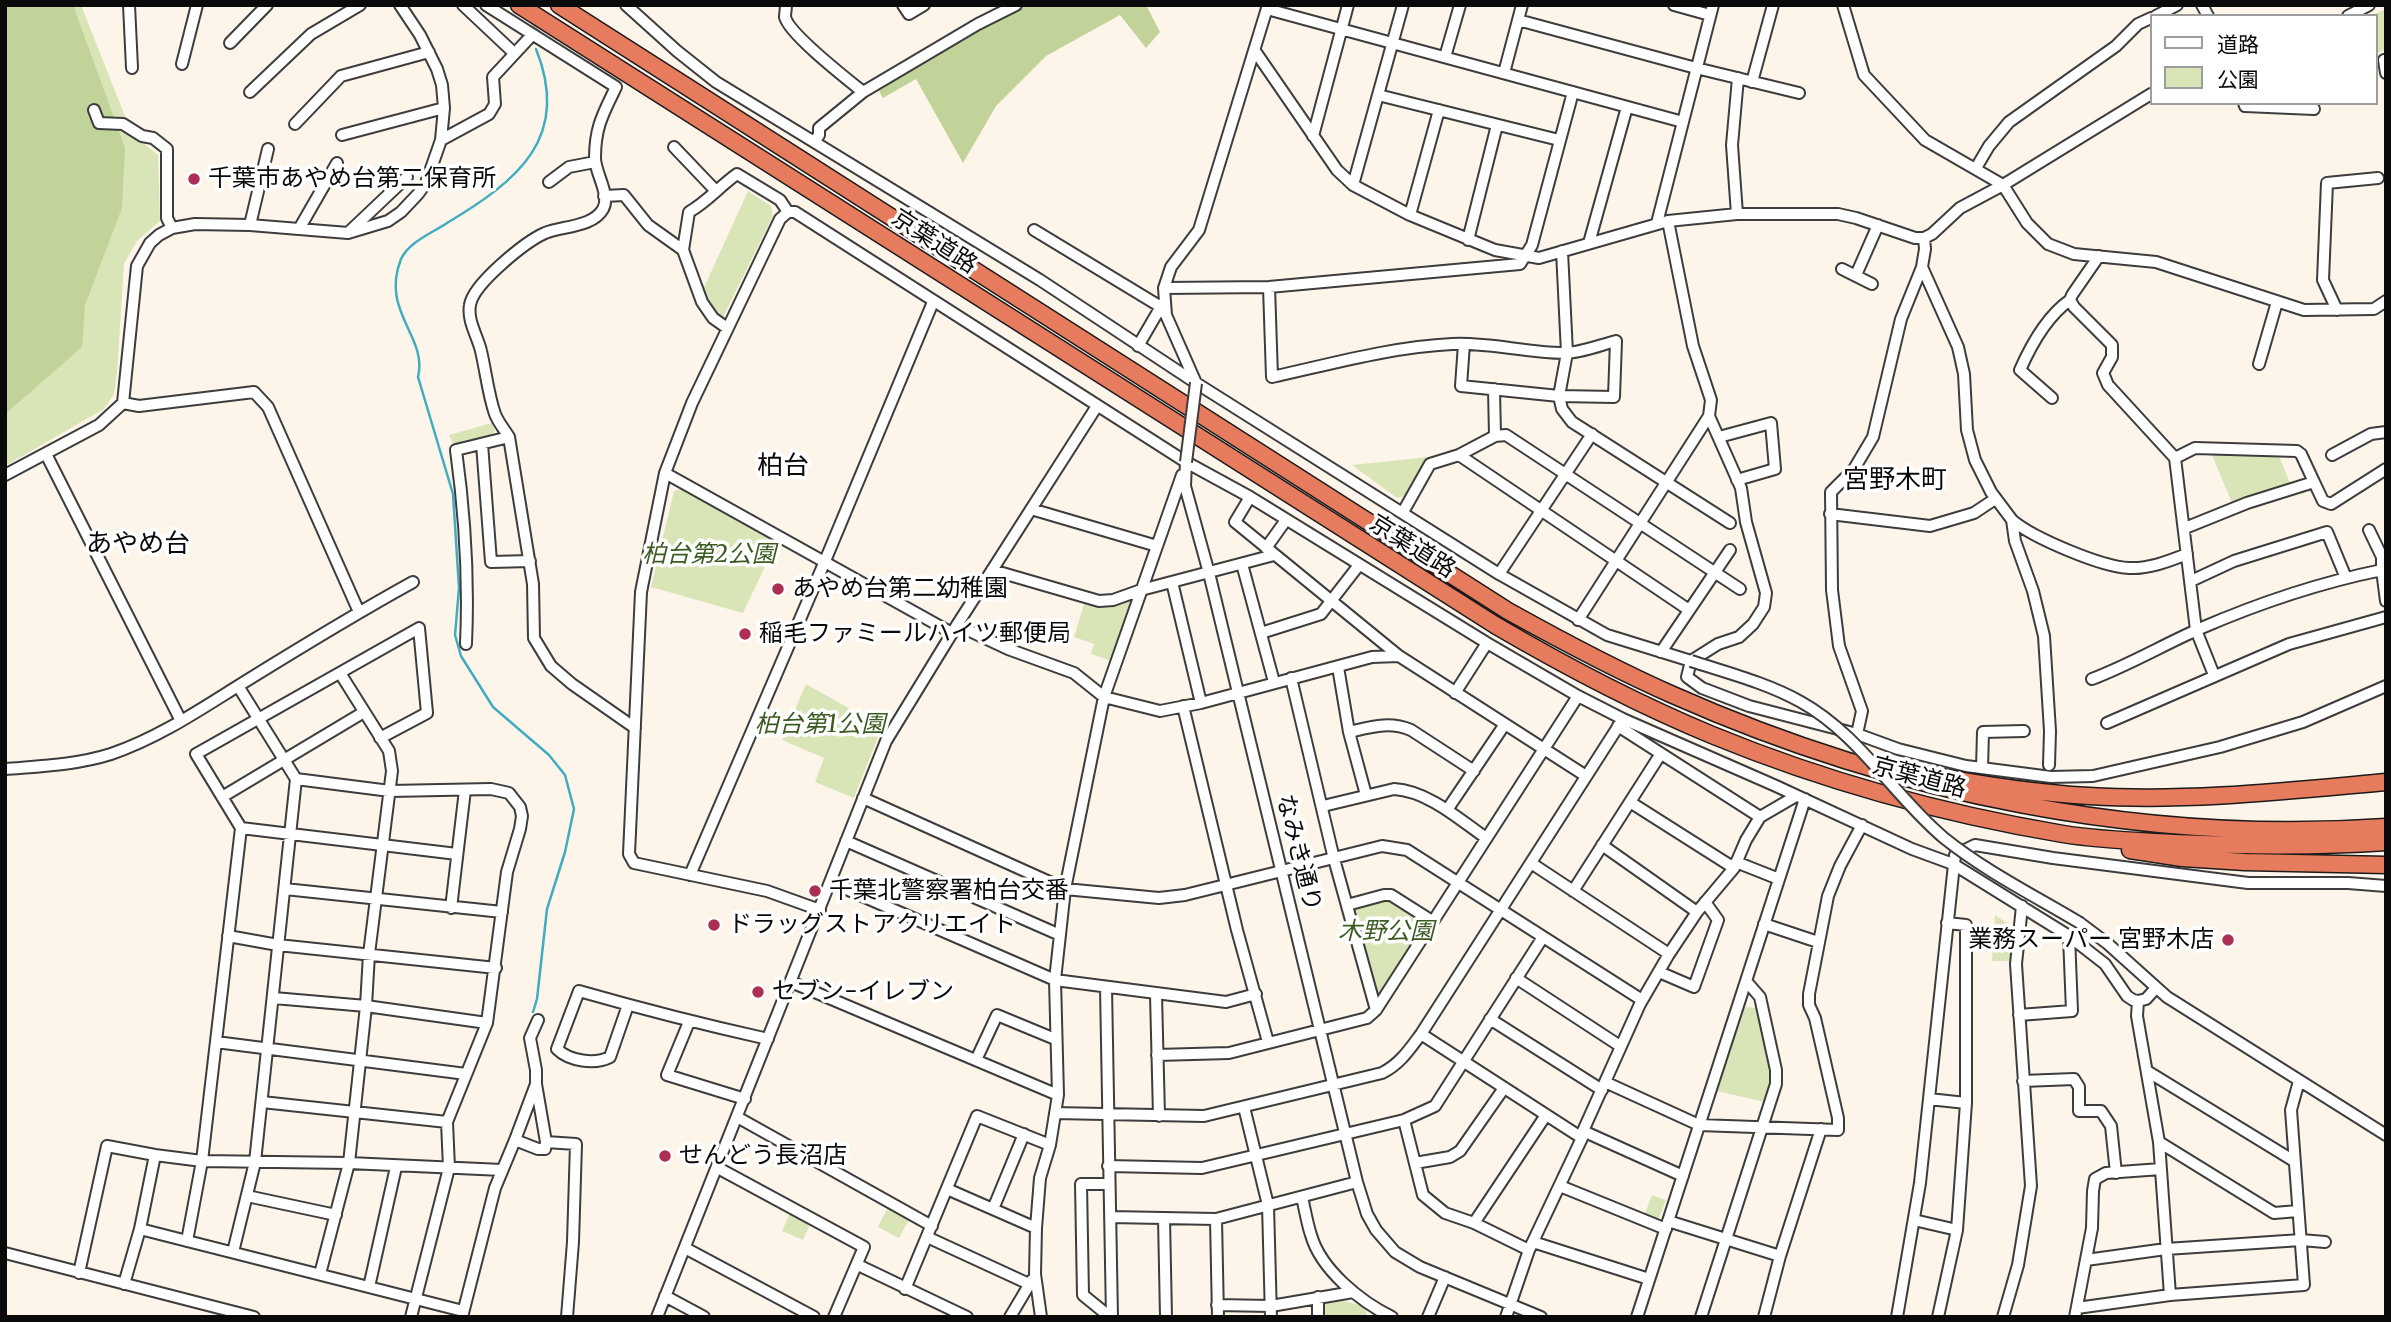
<!DOCTYPE html>
<html>
<head>
<meta charset="utf-8">
<style>
  body { margin:0 }
  #map { position:relative; width:2391px; height:1322px; overflow:hidden; background:#fdf5ea; font-family:Merriweather,"Noto Sans JP",serif }
  canvas { display:block }
  .frame { position:absolute; inset:0; border:7px solid #0a0a0a; pointer-events:none }
  .legend { position:absolute; left:2150px; top:14px; width:228px; height:91px; box-sizing:border-box; background:#fff; border:2px solid #9d9d9d; margin:0; padding:9px 12px; list-style:none; font-size:21px; color:#0a0a0a }
  .legend li { display:flex; align-items:center; gap:14px; height:35px }
  .legend b { width:35px; border:2px solid #9d9d9d }
</style>
</head>
<body>
<div id="map">
<canvas width="2391" height="1322"></canvas>
<div class="frame"></div>
<ul class="legend">
<li><b style="height:9px;background:#fff"></b>道路</li>
<li><b style="height:19px;background:#d9e4b7"></b>公園</li>
</ul>
</div>
<script>
const ctx = document.querySelector('canvas').getContext('2d');
ctx.lineJoin = 'round';
function fillPath(path, color) { ctx.fillStyle = color; ctx.fill(path, 'evenodd'); }
function stroke(path, color, width, dash) { ctx.strokeStyle = color; ctx.lineWidth = width; ctx.lineCap = dash ? 'butt' : 'round'; ctx.setLineDash(dash || []); ctx.stroke(path); }
function label(font, color, halo, rows, align = 'center') {
  ctx.font = font + ' Merriweather,"Noto Sans JP",serif'; ctx.lineWidth = 7; ctx.setLineDash([]); ctx.textBaseline = 'middle'; ctx.strokeStyle = halo; ctx.fillStyle = color; for (const [text, x, y, turn = 0] of rows) {
    ctx.save(); ctx.translate(x, y); ctx.rotate((+turn || 0) * Math.PI / 180); ctx.textAlign = isNaN(turn) ? turn : align; if (halo) ctx.strokeText(text, 0, 0); ctx.fillText(text, 0, 0); ctx.restore();
  }
}
fillPath(new Path2D(`
  M5,5H81L132,134L158,155L160,221L137,241L124,264L117,373L114,394L104,409L5,466Z
  M2386,9V49L2375,54V16H2370Z
  M748,191L771,206L773,216L722,319L711,311L701,294Z
  M492,423L495,431L490,437L454,446L449,435Z
  M2210,450L2278,454L2291,485L2232,503Z
  M1429,457L1410,495L1397,498L1352,465Z
  M683,488L777,541L743,613L651,587L674,491Z
  M1128,598L1132,602L1112,661L1091,654L1094,644L1074,637L1085,601Z
  M806,684L882,727L854,798L815,782L824,758L782,740Z
  M1386,896L1423,920L1424,928L1383,993L1373,992L1350,909Z
  M1995,915L2014,928L2012,961H1992Z
  M1744,1007L1757,1008L1771,1077L1765,1102L1717,1091Z
  M1652,1195L1666,1200L1658,1221L1644,1216Z
  M888,1207L910,1218L899,1238L878,1227Z
  M790,1213L806,1222L809,1227L803,1240L782,1231Z
  M1325,1296L1363,1306L1367,1312L1365,1317H1321L1320,1301Z`), '#d9e4b7');
fillPath(new Path2D(`
  M5,5H73L125,148L122,208L85,305L82,347L5,414Z
  M1028,5H1146L1160,32L1146,48L1120,15L1046,56L996,106L963,163L916,79L883,98L879,91C927,60 974,28 1028,5Z`), '#c1d398');
stroke(new Path2D(`
  M533,1012L537,999L547,909L565,852L574,809L565,775L549,755L493,707L461,656L455,635L459,588L453,494L418,377C428,336 380,312 401,259C409,242 432,233 447,223C517,181 572,138 536,49`), '#41adc0', 2.5);
stroke(new Path2D(`
  M532,35L534,27L535,5`), '#d9d2c8', 10, [10, 5]);
const minor = new Path2D(`
  M129,5L132,68
  M463,5L514,53
  M486,5L616,87C603,114 595,127 595,158C595,173 611,195 603,209C593,227 563,226 545,233C525,242 473,284 470,305C467,321 478,337 481,351C486,372 488,394 495,414C498,422 504,429 509,437L533,584L534,638L551,666L572,684L635,728
  M626,5L677,51L716,82L1040,280L1196,383L1499,574L1607,635L1691,661
  M786,5C786,9 785,13 785,17C789,34 847,79 863,92
  M903,5L909,14L924,5
  M1674,5L1710,15
  M1843,5L1864,75L1925,140L2003,185L2027,223L2048,244L2074,254L2156,262L2304,310L2374,309L2386,301
  M2202,5L2208,16
  M1267,9L1683,122
  M2156,16L2177,5
  M2348,16L2369,5
  M1518,20L1696,68L1799,93
  M230,43L267,5
  M1255,51L1337,170L1353,185L1410,215L1495,250L1539,258L1668,221L1737,214H1838L1856,218L1915,238H1924L1932,234L1960,208L2003,185L2151,94
  M1445,57L1460,5
  M2384,60L2386,73
  M182,64L197,5
  M1504,73L1522,5
  M1752,82L1773,5
  M250,92L311,34L360,5
  M1378,95L1559,140
  M2244,103L2245,106L2314,109
  M94,110L99,123L123,124L142,136L153,138L167,149V218L172,228
  M295,124L341,76L429,52
  M342,135L444,108
  M1313,136L1348,5
  M441,140L489,114L495,104L493,77L532,35
  M814,142L819,135V128L863,92L978,24L1016,5
  M674,147L715,190
  M1976,168L1989,146L2009,122L2116,46L2138,24L2151,18
  M549,182L569,167L595,162
  M1353,185L1403,5
  M604,196L624,195L648,225L683,250
  M788,212L780,219L692,403L665,473L641,592L629,854L634,863L767,891L820,910
  M1737,214L1732,145L1738,78
  M1410,215L1439,110
  M1668,221L1693,346L1711,400L1709,416L1741,488L1746,522L1766,593L1764,607L1753,624L1739,637L1718,644L1691,661L1687,677L1702,688L1749,706L1857,734L1898,749L1966,766L2051,777L2093,776L2220,747L2303,722L2386,686
  M1657,223L1713,5
  M250,225L268,149
  M299,229L337,163
  M1034,230L1161,307
  M350,231L407,177
  M1924,238L1925,249L1922,267L1958,347L1964,374L1967,430L1975,460L1991,492L2012,520L2015,541L2033,591L2044,636L2050,731L2049,765
  M1468,240L1497,125
  M1589,243L1627,107
  M1562,251L1567,353L1559,396L1562,409L1572,422L1730,523
  M2099,256L2072,295L2070,300L2074,307L2112,345V357L2103,373L2108,385L2175,458L2196,630L2214,675
  M1842,269L1872,284
  M1856,275L1878,225
  M1269,287L1272,377C1331,364 1391,347 1452,344C1489,342 1527,353 1564,353C1581,353 1600,345 1616,341L1614,397L1559,396L1461,386L1464,344
  M1164,288L1269,287L1520,264L1532,245L1573,92
  M2337,310L2323,280L2327,183L2378,178
  M727,328L713,318L702,302L683,250L689,212C707,202 720,186 737,174L780,200L788,212H795L1186,462L1250,497L1487,643L1578,696L1623,719L1776,786L1912,849L1953,864L2069,936L2105,964L2127,996L2133,1000L2138,1001L2146,999L2156,988
  M1138,346L1163,303
  M2259,364L2277,302
  M1196,383L1166,315L1164,288L1171,267L1199,230L1268,5
  M1494,389L1495,436
  M2052,398L2020,370C2031,345 2047,316 2070,300
  M123,403L139,406L254,392L268,407L359,612
  M1719,437L1771,423L1775,469L1737,480
  M482,444L491,562L530,561
  M46,454L181,721
  M1459,455L1689,610
  M2332,455L2371,434L2386,432
  M2175,458L2195,448L2297,451L2301,454L2314,482
  M1186,462L1185,486L1209,573L1357,1182L1367,1214L1376,1230L1395,1252L1420,1267L1541,1317
  M665,473L952,633
  M5,475L99,425L123,403L137,266L150,243L159,235L172,228L195,224L250,225L348,233L388,221L401,212L418,194L426,183L441,140L444,108L442,85L437,69L420,35L400,5
  M1250,497L1235,522L1399,656L1586,776
  M1031,509L1157,546
  M1403,512L1430,464L1459,455L1495,436L1506,435L1740,589
  M1830,514L1930,526L1974,513L1995,499
  M2012,520C2033,538 2102,567 2129,568C2149,569 2169,561 2187,554
  M2185,528L2247,503L2314,482L2323,501L2331,504L2386,469
  M2369,530L2382,557V570
  M1266,548L1286,520
  M1242,564L1274,682
  M992,570L1099,601L1113,600L1141,590L1274,555
  M1499,574L1592,434
  M2191,581L2234,561L2327,532L2346,578
  M1172,582L1201,703
  M1578,620L1709,416
  M957,625L1008,649L1074,673L1104,697L1160,711L1201,703L1372,657L1399,656
  M1261,633L1321,614L1359,565
  M466,644C469,578 465,515 456,450L509,437
  M1661,652L1730,550
  M1338,667L1349,732L1366,795
  M1291,678L1334,859L1376,1010
  M2092,679C2129,665 2163,645 2199,629C2259,603 2318,583 2382,570L2386,601
  M1455,693L1487,643
  M1183,706L1237,930L1268,1042
  M2107,723L2289,644L2386,617
  M1618,726L1760,817
  M1349,732C1371,727 1389,721 1411,730L1474,771
  M1857,734L1862,711L1839,646L1832,590L1831,492L1854,469L1873,437L1901,319L1922,267
  M1982,768L1983,732L2024,731
  M5,769C41,766 76,765 111,754C156,739 198,711 238,686C296,650 353,615 413,582
  M296,779L390,791L491,789L509,793L520,807L522,816L520,829L507,872L487,1023L447,1122L449,1168L411,1317
  M222,797L364,712
  M863,798L1065,889L1159,898L1185,895L1382,846L1407,850L1642,1000
  M1630,802L1734,868
  M1323,806L1394,789C1428,791 1459,819 1486,838
  M1447,810L1505,724
  M241,828L457,854
  M846,841L1060,935
  M1602,845L1697,912
  M1736,862L1779,879
  M1531,863L1669,954
  M690,875L825,561L933,302
  M830,882L1055,980L1226,1002L1256,994
  M285,889L502,912
  M1573,891L1660,755
  M1347,905L1384,895H1391L1432,921
  M451,908L465,790
  M1947,923L1966,925V1103
  M2080,923L2108,944L2167,997L2386,1135
  M1764,924L1818,942
  M228,936L278,945L496,968
  M1659,972L1694,987L1718,920L1705,902
  M1516,978L1620,1046
  M791,982L1058,1095
  M1106,987L1112,1317
  M1156,994L1159,1116
  M274,998L366,1006L487,1023
  M2138,1001L2137,1016L2159,1142L2170,1295
  M628,1005L610,1057C595,1065 569,1061 557,1049L579,991C642,1009 705,1025 768,1039
  M2019,1015L2072,1011L2069,936
  M1490,1019L1602,1090
  M689,1022L667,1075L745,1099
  M1421,1034L1582,1138
  M216,1042L466,1074
  M1157,1055L1229,1053L1367,1018L1376,1010L1578,696
  M976,1060L997,1015L1055,1039
  M2147,1071L2294,1161
  M2023,1081L2074,1079L2079,1087V1111H2101L2111,1126L2116,1173
  M1605,1082L1699,1125L1838,1130V1118L1815,1018L1809,1005V994L1828,896L1840,866L1862,825
  M1929,1099L1966,1103L1957,1230
  M262,1102L447,1122
  M1244,1107L1268,1205L1271,1317
  M1055,1113L1204,1116L1382,1073C1400,1064 1409,1050 1421,1034L1623,719
  M737,1117L932,1226
  M1404,1120L1423,1195L1445,1213L1474,1223L1529,1250
  M1583,1131L1683,1176
  M515,1140L538,1149H545L546,1142L536,1084V1070L530,1038L538,1020
  M546,1142L576,1144L573,1242L567,1317
  M2159,1142L2274,1213L2298,1211
  M1415,1163L1450,1157L1460,1151L1504,1088
  M1108,1166L1202,1168L1404,1120L1435,1106L1543,937
  M718,1168L864,1247L834,1317
  M1109,1184H1081L1083,1295L1110,1317
  M1560,1186L1666,1229
  M947,1189L1036,1228
  M247,1196L336,1215
  M1302,1197C1305,1210 1307,1223 1311,1235C1321,1270 1361,1302 1392,1317
  M993,1209L1024,1134
  M1110,1217L1216,1219L1357,1182
  M1164,1218L1166,1317
  M1216,1219L1218,1317
  M1914,1220L1957,1230L1938,1317
  M1668,1221L1780,1256
  M1474,1223L1546,1115
  M140,1229L463,1311
  M927,1237L1029,1284
  M187,1241L202,1161L241,828L196,754L419,628L427,713L380,738
  M1533,1242L1649,1279
  M685,1248L814,1317
  M233,1252L255,1162L296,779L238,686
  M5,1253L254,1317
  M2086,1260L2166,1249L2301,1240L2325,1242
  M858,1265L967,1317
  M79,1273L107,1146L155,1155L202,1161L349,1163L502,1170
  M320,1274L349,1163L366,1006L369,954L392,771L389,751L340,673
  M124,1284L140,1229L155,1155
  M369,1287L396,1167
  M905,1289L977,1116L1050,1145
  M665,1296L704,1317
  M1318,1297V1317
  M1217,1305L1271,1306L1353,1292
  M2077,1308L2170,1295L2304,1285L2291,1110L2299,1081
  M462,1317L495,1188L515,1140L536,1084
  M657,1317L886,741L957,625L1097,406
  M1010,1317L1032,1280
  M1041,1317L1035,1274L1036,1228L1040,1178L1050,1145L1058,1095L1055,980L1065,889L1104,697L1182,475
  M1428,1317L1445,1277
  M1506,1317L1529,1250L1582,1138L1583,1131L1640,1004L1669,954L1697,912L1734,868L1746,840L1760,817L1796,796
  M1637,1317L1805,799
  M1701,1317L1776,1084V1070L1760,997L1746,981
  M1764,1317L1780,1256L1821,1129
  M1897,1317L1920,1183L1955,855L1975,845L2053,858L2248,883H2348L2386,886
  M2003,1317L2018,1265L2031,1186L2016,964L2022,906
  M2075,1317L2092,1228L2093,1191L2095,1179L2106,1173L2161,1169`);
const highway = new Path2D(`
  M519,5L1495,625C1565,666 1637,704 1712,735C1824,781 1944,814 2063,834C2099,840 2138,841 2174,843C2245,846 2315,847 2386,842
  M559,5L1508,611C1562,641 1616,670 1673,695C1896,794 2142,844 2386,827
  M1931,775C1983,785 2036,793 2089,796C2188,802 2287,791 2386,782
  M2130,850L2182,858L2245,862L2386,865`);
stroke(minor, '#3d3d3d', 14);
stroke(highway, '#1b1b1b', 19);
stroke(minor, '#fff', 10);
stroke(highway, '#e77b5e', 16);
const minorBridge = new Path2D(`
  M1186,462L1196,383
  M1691,661C1728,673 1767,683 1801,702C1859,734 1894,796 1944,838C1985,871 2035,896 2080,923`);
stroke(minorBridge, '#3d3d3d', 14, []);
stroke(minorBridge, '#fff', 10);
for (const [x, y, r, color] of [
  [194,179,7,"#ad3054"],
  [778,589,7,"#ad3054"],
  [745,634,7,"#ad3054"],
  [815,891,7,"#ad3054"],
  [714,925,7,"#ad3054"],
  [2228,940,7,"#ad3054"],
  [758,992,7,"#ad3054"],
  [665,1156,7,"#ad3054"]
]) { const dot = new Path2D(); dot.arc(x, y, r, 0, 2 * Math.PI); ctx.fillStyle = color; ctx.fill(dot); stroke(dot, '#fff', 2.5); }
label('24px', '#0a0a0a', '#fff', [
  ["千葉市あやめ台第二保育所",208,179],
  ["あやめ台第二幼稚園",792,589],
  ["稲毛ファミールハイツ郵便局",759,634],
  ["千葉北警察署柏台交番",829,891],
  ["ドラッグストアクリエイト",728,925],
  ["業務スーパー 宮野木店",2214,940,"right"],
  ["セブン-イレブン",772,992],
  ["せんどう長沼店",679,1156]
], 'left');
label('24px', '#0a0a0a', '#fff', [
  ["京葉道路",934,242,33],
  ["京葉道路",1412,547,32],
  ["京葉道路",1919,778,15],
  ["なみき通り",1298,853,76]
]);
label('italic 24px', '#3c5b22', '#fff', [
  ["柏台第2公園",709,555],
  ["柏台第1公園",820,725],
  ["木野公園",1386,932]
]);
label('26px', '#0a0a0a', '#fff', [
  ["柏台",783,467],
  ["宮野木町",1895,481],
  ["あやめ台",138,545]
]);
</script>
</body>
</html>
